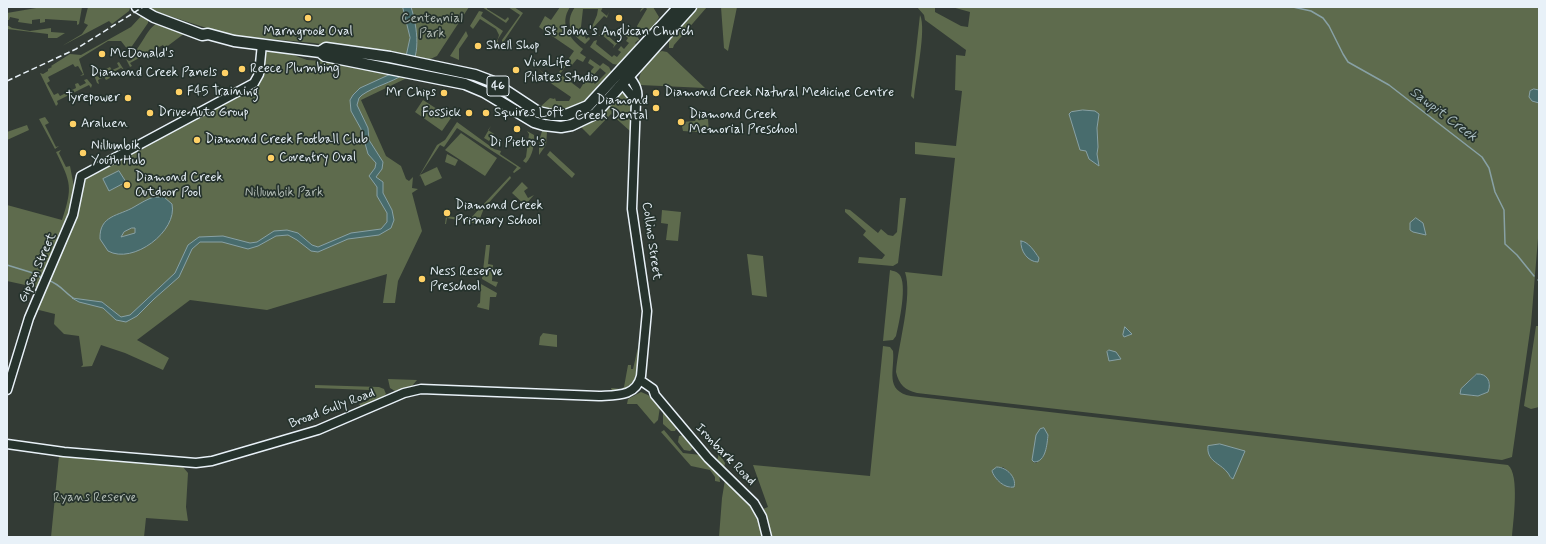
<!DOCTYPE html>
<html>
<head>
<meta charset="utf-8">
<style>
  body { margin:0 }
  #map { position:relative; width:1546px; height:544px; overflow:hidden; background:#333b35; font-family:Mynerve,sans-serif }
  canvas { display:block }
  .frame { position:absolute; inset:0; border:8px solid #e8f1f8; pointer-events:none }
</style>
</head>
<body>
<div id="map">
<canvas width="1546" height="544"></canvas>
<div class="frame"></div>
</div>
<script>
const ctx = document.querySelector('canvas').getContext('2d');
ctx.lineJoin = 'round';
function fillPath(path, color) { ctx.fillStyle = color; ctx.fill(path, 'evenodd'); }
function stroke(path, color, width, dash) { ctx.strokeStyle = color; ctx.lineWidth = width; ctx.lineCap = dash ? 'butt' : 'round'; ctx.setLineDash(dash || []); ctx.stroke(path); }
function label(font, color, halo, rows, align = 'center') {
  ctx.font = font + ' Mynerve,sans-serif'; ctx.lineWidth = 3.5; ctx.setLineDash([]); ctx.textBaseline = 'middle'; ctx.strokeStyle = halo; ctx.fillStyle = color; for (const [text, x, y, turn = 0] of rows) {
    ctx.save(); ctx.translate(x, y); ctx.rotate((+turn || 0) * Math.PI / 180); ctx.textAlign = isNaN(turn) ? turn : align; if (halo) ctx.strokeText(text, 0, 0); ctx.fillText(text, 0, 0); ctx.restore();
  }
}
fillPath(new Path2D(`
  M42,7H82L79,24L77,25V21L45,19V22L40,23V19L32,20V24L18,22L19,19L10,17L9,20H7V13Z
  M88,7L130,8L129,11L112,24L109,21L62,46L82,34L88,25L84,23Z
  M150,7H469L437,56L426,61L314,43L228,35L148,9Z
  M482,7H487V9L505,20L508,17L509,19L506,23Z
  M508,7H514L523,13L502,44V40L520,15Z
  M560,7H570C559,24 569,38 583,49L580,53L586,57L583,62L577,59L572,65L568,63L560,74L580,89C585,82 587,75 594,67L588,63L590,59L600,66L603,63L609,67L612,73C592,95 573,122 540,107L550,98L554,99L555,98L556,101H569L571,97L552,84L538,68L552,82L574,51L539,27L545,16L551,20ZM600,68L606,73L595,84L590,79Z
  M575,7H603L601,11L607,16L609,12L607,18L604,16L592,29L594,32L591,29L597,15L598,9H583L581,27L586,39L589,37L590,39L585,44C571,34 564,23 575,7Z
  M644,7H653L659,17L651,31L645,37L640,34L637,26L647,9L645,7L640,12L641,9Z
  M696,7H707L674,45L673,48H669V40Z
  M721,7H737L728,51L724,48Z
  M917,7H935V12L961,26L968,27L970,12L952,7H1539V226L1531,324L1512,457L1502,460L917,393C905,390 899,385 896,372C898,345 913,296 905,272L942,276L955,158L915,154V142L956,146L962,91L955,90L956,55L965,56L966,50L925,20L924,15ZM1479,374L1487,378L1490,384L1482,395L1472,396L1461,389L1475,375Z
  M479,11L483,12L481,16L503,31L498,39V47L496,45L499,35L496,29L480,19L473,29L470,26Z
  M143,14L148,18V23L130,49L128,50L121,41H108L79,59L84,75L80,76L83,74L78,66L75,67L73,64L48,77L50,81L47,83L54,95L58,93L60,96L76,88L75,84L78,83L80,86L86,83L84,80L87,79L92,85L91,88L89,85L57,101L58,104L56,106L40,73L43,74L48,71V69L52,67L51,66L70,54L81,55L131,27Z
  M920,15C927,29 915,81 914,99L911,96Z
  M158,23L185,33L165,48L163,45L130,63L132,66L130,67L126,59L129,61L132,60L130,56C141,49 147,27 158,23Z
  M7,25L12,28L30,31L51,28V32L65,33L57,38H48V34L7,29Z
  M604,29L607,31L606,34L616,43L619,41L613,48L614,45L602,35L599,36Z
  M466,31L468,36L459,49V60L450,56Z
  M627,31L635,32L640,41L638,40L635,43L637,45L625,61L619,65L613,64L590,47L594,41L597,40L596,44L612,57L614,55L617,57L621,52L618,50L621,46L624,49L629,43L626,41L628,38L624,34Z
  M267,50L285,52L307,60L323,61L409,77L361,100L386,156L401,166L406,179L409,181L413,177L412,188L418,189L412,193L422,231L398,281L395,303H383L387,274L267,310L190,300L137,340L169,358L163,370L125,353L101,345L92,366L81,367L83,365L79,336L64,334L54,324L55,314L35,309L85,177L254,86L265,53Z
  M662,51L667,52L705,88L640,85C636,71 650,61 659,52Z
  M119,62L124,70L121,68L108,75L110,78L106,80L104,77L98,80L99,84L97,83L94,75L96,74L98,77L108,72L106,69L110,67L112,70L119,67L117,63Z
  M491,85L538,118V120L492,92L494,89L490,86Z
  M626,93L631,100L630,131L611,114L590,136L581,127L596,119L621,94Z
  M423,100L451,118L442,131L415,112Z
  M45,117L49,123L45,125L56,147L59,146L55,149L39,119Z
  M696,119H708L709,133L683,131L681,122L695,121Z
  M457,122L494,149L501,151L500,154L521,168L514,173L513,172L517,167L457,128L444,147L440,145L418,178L437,145L445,140Z
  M27,125L29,130L7,140V132Z
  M491,126L488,130L494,134L489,141L484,138Z
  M545,130L547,132L546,145L539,155V141L542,131Z
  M527,131L534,135C534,146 533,155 526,163L523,161L526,157L529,134Z
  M461,133L497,158L485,176L445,150Z
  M61,150L59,153L66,167L70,166L75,192L71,214H69L39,288L7,281V205L62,220C73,187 71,183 56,152Z
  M550,151L575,174L572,178L547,155Z
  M447,154L458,160L455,166L445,162Z
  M437,167L442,178L425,186L420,175Z
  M510,176L511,178L484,208L479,221L473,223L447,218L446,224H445L446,216L470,219L479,209L469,210V204H478L480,208Z
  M522,182L528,188L524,191L528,198L534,195L525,205L512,193Z
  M900,198H906L898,263L893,266L858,263L859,257L882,259L885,255L863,235L866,231L845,212V209L850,210L878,233L881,229L888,235L893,236L897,232Z
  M662,210L681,212L678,241L666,240L668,224L661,223Z
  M486,245H490L488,264L493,265L492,281L498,282L496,287L482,279Z
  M747,254L763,256L767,297L752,295Z
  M890,270C893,271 896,271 899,274C908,283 899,324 896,336L893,340L883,341Z
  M481,284L497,293L496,297H490L489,310L477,307L478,304L480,303Z
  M1536,326H1539V407L1531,409L1524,406Z
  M543,333L557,335V347L539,345L540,337Z
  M639,343H641L642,348L635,380L623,391H612L611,388L621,389L624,387L628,365H631V369H633Z
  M883,346L890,347L893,351C895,370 884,391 911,396L1508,465C1520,475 1513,522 1512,537H770L761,510L768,507L753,465L870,476ZM1036,435L1048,437L1043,457L1036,463L1033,462V459ZM1003,467L1010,473L1011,488C1003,485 994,480 992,471Z
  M388,379L417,380L412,386L395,391L390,388Z
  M315,385L379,387L384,389L386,394L383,397L361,407L359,404L369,400L370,390L315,388Z
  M641,392L648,395L660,407L658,420L654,424L637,404H627L628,399Z
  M663,412L677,427L675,431H671L663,424Z
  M664,430L683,453L701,455L719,473L720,482L715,481V477L710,470L691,466L661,432Z
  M683,435L693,448L690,451L684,450L678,442L679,436Z
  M719,453L725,463L724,468L717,461Z
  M59,456L183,467L188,473L186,507L188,521L146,518L144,537H51Z
  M725,480L729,481L757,512L765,537H719L722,498Z`), '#5e6b4d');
const water = new Path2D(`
  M403,7H411C417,26 423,60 404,74C391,83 375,86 362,95L359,98L357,105L368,128L369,140L383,162L382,169L376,177L383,182V193L392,210L394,220L391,228L379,235L348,239L318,252L311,251L297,240L288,235L276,236L258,246L248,249L222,242H200L192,249L179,277L154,299L137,316L126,322L116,320L103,308L79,302L72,298L102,302L121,317L130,315L175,273L188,245L199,237L223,236L250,243L257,242L274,231L287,230L298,233L312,245L318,247L351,233L381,229L387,222V213L377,196V187L369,176L375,168L376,163L368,154L361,129L351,111L350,100L353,95L360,88L395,72L402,67L405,61L410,38Z
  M1534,89L1539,90V103L1532,101L1529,97L1530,91Z
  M1083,110L1095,111L1099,114L1097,128L1098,147L1097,154L1099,166L1089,159L1086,151L1080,150L1069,114L1071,112Z
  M119,171L126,182L109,191L103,179Z
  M154,197H164L172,204C178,231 133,265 108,251L100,239C99,215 119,216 134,207C141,203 147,199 154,197ZM132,228H135V233L121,237L124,232Z
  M1416,218L1423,223L1426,235L1413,232L1410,230V223Z
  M1021,241C1028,241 1035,252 1039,258L1038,262C1028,262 1020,251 1021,241Z
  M1125,327L1132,334L1124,337L1123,335Z
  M1109,350L1116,352L1121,359L1109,361L1107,352Z
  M1477,374C1487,373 1492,382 1488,392L1478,396L1460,394L1461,389Z
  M1044,428L1048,435C1047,444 1046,462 1034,462L1032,460L1036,435L1040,429Z
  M1220,444L1245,451L1233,479C1229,477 1230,475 1227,472C1220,463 1206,461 1208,446Z
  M997,467C1007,467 1017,478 1014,487C1005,489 994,479 992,471Z`);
fillPath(water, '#486c6d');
stroke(water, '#88a1a5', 1);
stroke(new Path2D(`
  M1293,7L1311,11L1323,18L1329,26L1343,54L1348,62L1389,85L1482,157L1489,168L1495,192L1504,210L1505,244L1517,255L1534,276
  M7,265L33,273L42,278
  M48,280C61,285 63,291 73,298
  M1538,280H1539`), '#88a1a5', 1.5);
const minor = new Path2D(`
  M623,85L636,101
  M640,380L653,389L655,395L708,458L754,503L762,517L767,537
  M7,390L29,318L73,215L81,176L254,83L259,74L262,44
  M7,444L64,452L196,463L212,461L318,430L404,393L421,389L599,396C616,395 636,397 641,376L647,311L632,209L636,101C640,93 635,83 629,77`);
const major = new Path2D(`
  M137,7L154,17L202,35L208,34L234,41L320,52L325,56L465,84L484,92L534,122L544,125L561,127L572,125L595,114L691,7
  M320,52L326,48L390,57L475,75L491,81L538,112L552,115H566L588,106L679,7`);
stroke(minor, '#e8f1f8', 11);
stroke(major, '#e8f1f8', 13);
stroke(minor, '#26332d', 8);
stroke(major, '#26332d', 10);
stroke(new Path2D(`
  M7,81L76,49L143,7`), '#e8f1f8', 1.5, [6, 3]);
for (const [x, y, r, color] of [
  [308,18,4,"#ffd166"],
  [619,18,4,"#ffd166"],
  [478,46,4,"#ffd166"],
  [102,54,4,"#ffd166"],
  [242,69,4,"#ffd166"],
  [516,70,4,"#ffd166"],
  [225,73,4,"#ffd166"],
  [179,92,4,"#ffd166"],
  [444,93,4,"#ffd166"],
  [656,93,4,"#ffd166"],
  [128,98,4,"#ffd166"],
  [656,108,4,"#ffd166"],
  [150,113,4,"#ffd166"],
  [469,113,4,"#ffd166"],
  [486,113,4,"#ffd166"],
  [681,122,4,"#ffd166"],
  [73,124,4,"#ffd166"],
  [517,129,4,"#ffd166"],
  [197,140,4,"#ffd166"],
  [83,153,4,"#ffd166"],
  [271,158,4,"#ffd166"],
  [127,185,4,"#ffd166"],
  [447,213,4,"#ffd166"],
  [422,279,4,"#ffd166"]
]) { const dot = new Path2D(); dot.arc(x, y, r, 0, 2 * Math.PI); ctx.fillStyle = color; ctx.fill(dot); stroke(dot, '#26332d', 1.5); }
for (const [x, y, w] of [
  [498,86,22]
]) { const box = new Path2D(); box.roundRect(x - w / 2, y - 10, w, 20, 3); ctx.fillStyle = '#26332d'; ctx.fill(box); stroke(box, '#e8f1f8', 1); }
label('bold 12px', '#e8f1f8', null, [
  ["46",498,86]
]);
label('13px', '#b1bbb4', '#26332d', [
  ["Centennial",432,19],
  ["Park",432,34],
  ["Nillumbik Park",284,193],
  ["Ryans Reserve",95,498]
]);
label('13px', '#e8f1f8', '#26332d', [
  ["Marngrook Oval",308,32,"center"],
  ["St John's Anglican Church",619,32,"center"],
  ["Shell Shop",486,46],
  ["McDonald's",110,54],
  ["VivaLife",524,63],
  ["Pilates Studio",524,78],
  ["Reece Plumbing",250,69],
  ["Diamond Creek Panels",217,73,"right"],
  ["F45 Training",187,92],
  ["Mr Chips",436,93,"right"],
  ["Diamond Creek Natural Medicine Centre",664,93],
  ["Tyrepower",120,98,"right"],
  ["Diamond",648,101,"right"],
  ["Creek Dental",648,116,"right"],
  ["Drive Auto Group",158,113],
  ["Fossick",461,113,"right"],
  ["Squires Loft",494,113],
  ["Diamond Creek",689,115],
  ["Memorial Preschool",689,130],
  ["Araluen",81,124],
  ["Diamond Creek Football Club",205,140],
  ["Di Pietro's",517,143,"center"],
  ["Nillumbik",91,146],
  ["Youth Hub",91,161],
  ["Coventry Oval",279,158],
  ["Diamond Creek",135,178],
  ["Outdoor Pool",135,193],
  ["Diamond Creek",455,206],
  ["Primary School",455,221],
  ["Ness Reserve",430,272],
  ["Preschool",430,287]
], 'left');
label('13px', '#e8f1f8', '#26332d', [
  ["Collins Street",651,241,82],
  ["Gipson Street",38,268,-66],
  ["Broad Gully Road",332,409,-21],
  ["Ironbark Road",725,455,46]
]);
label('italic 14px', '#a8bcc0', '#26332d', [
  ["Sawpit Creek",1443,115,37]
]);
</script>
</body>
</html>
